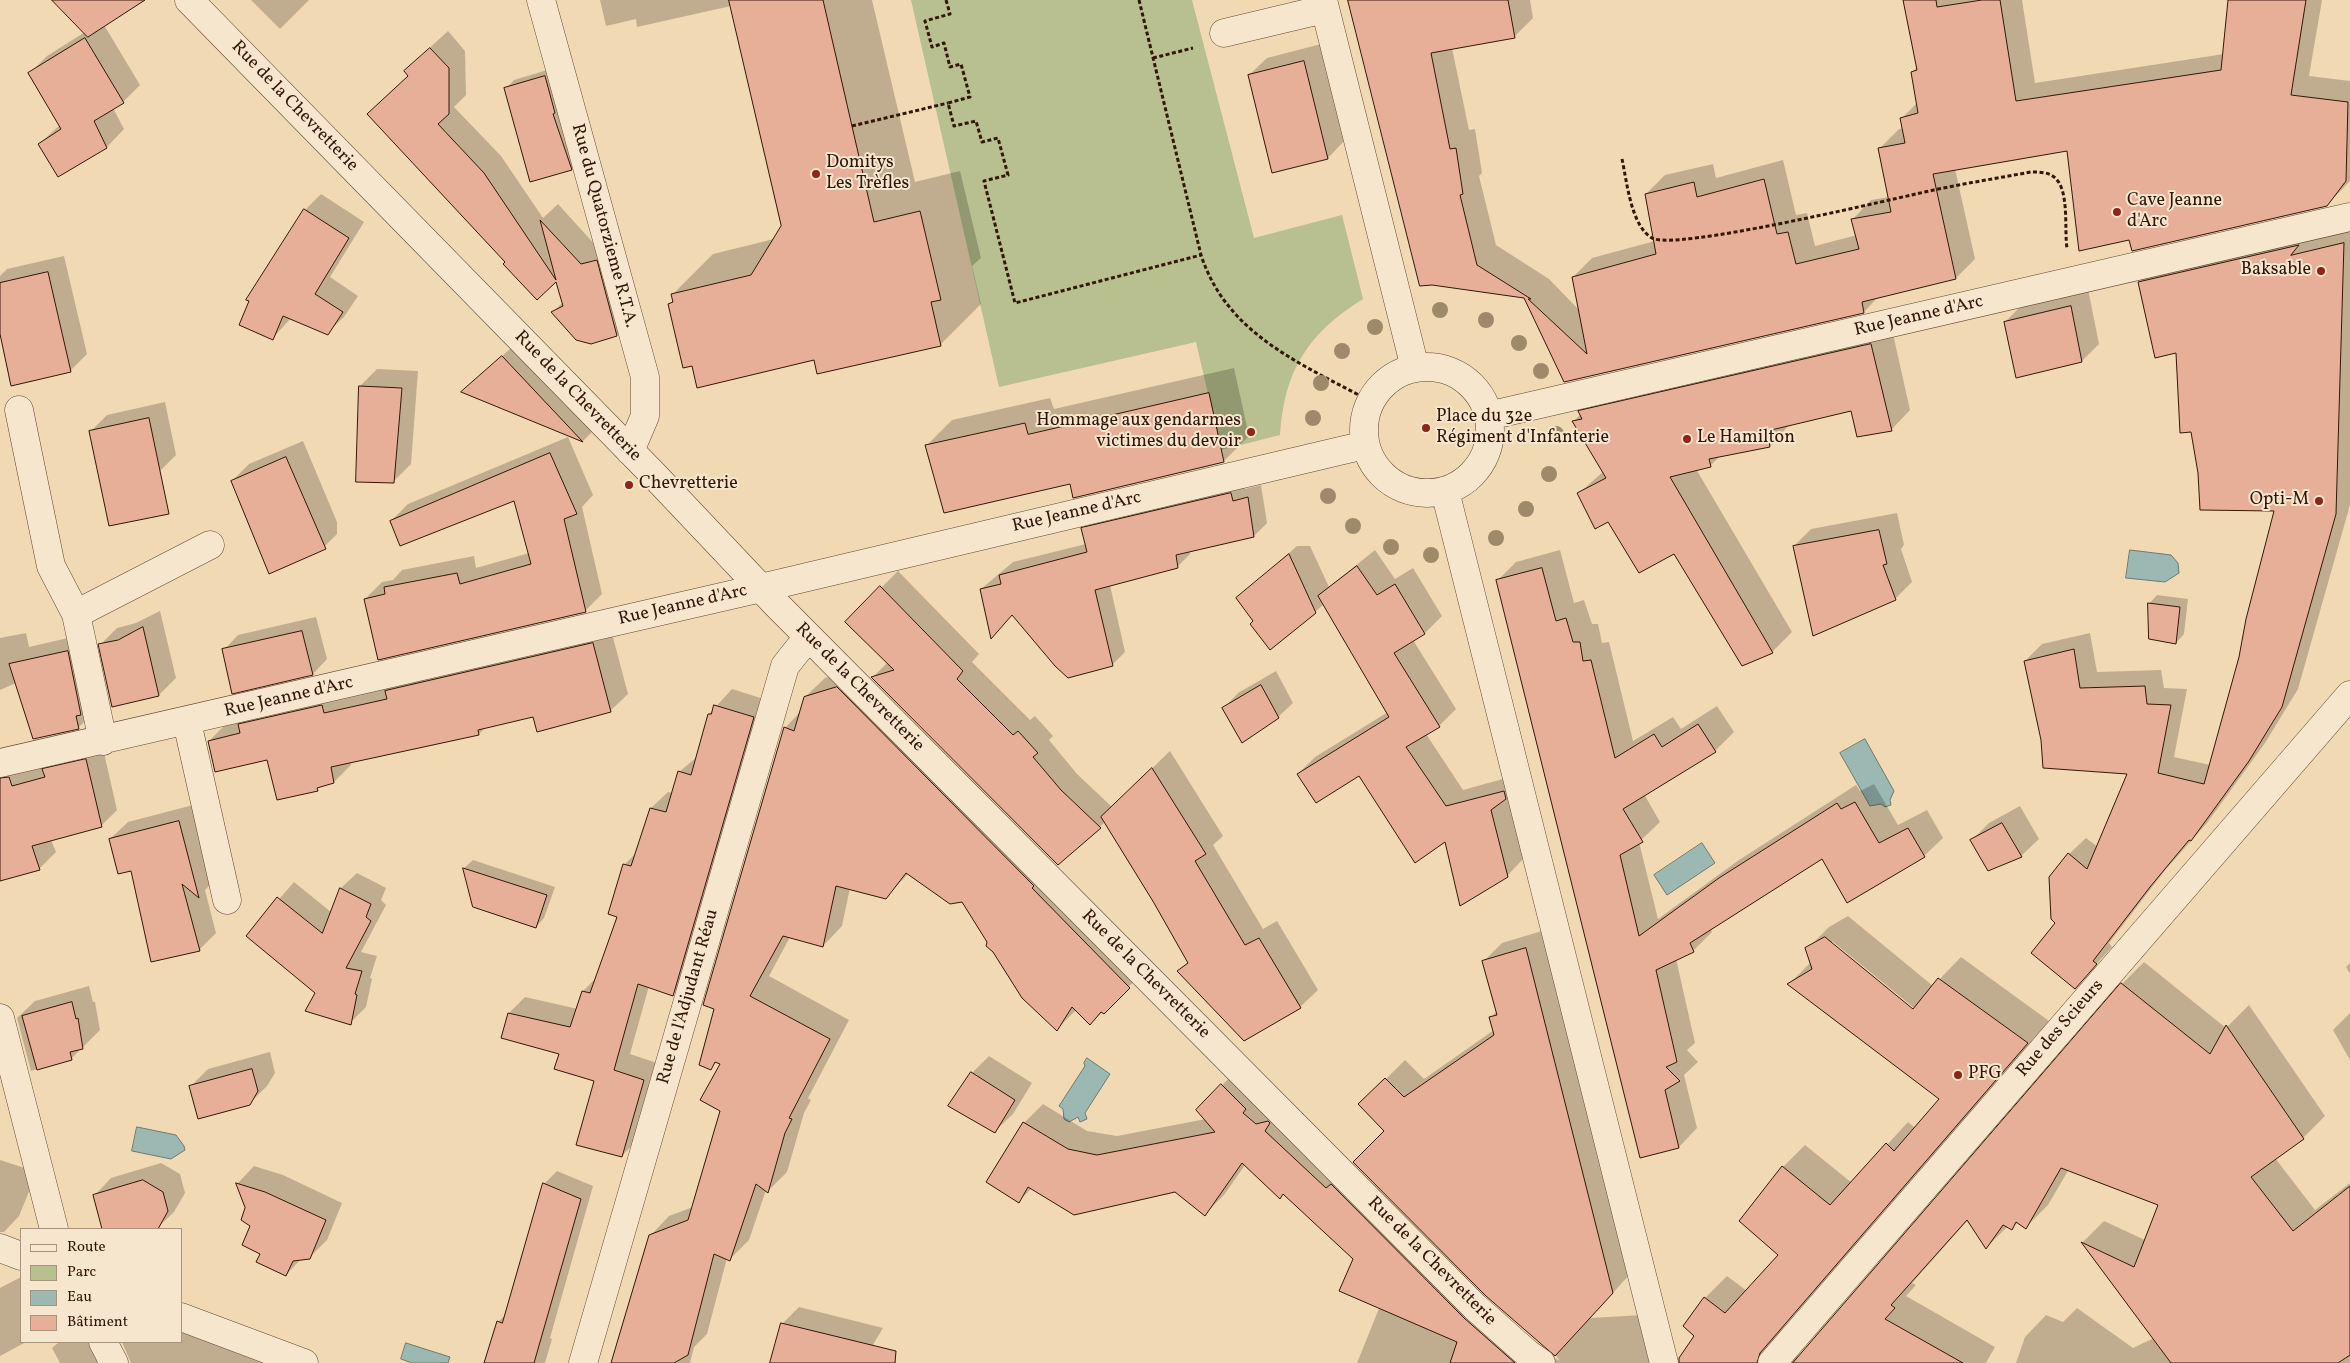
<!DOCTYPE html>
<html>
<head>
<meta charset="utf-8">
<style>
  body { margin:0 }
  #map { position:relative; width:2350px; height:1363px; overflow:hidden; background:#f1d9b3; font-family:Vollkorn,serif }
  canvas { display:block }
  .legend { position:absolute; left:20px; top:1228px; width:162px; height:115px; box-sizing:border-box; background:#f6e6ce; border:1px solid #a8937f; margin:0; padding:6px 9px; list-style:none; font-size:15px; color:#331608 }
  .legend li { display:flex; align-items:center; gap:10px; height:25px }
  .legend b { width:25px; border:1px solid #a8937f }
</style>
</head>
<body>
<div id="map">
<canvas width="2350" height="1363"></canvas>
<ul class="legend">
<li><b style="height:6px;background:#f6e6ce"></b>Route</li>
<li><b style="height:14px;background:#b7c08e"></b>Parc</li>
<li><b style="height:14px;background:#9bb9b2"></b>Eau</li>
<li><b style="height:14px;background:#e8af98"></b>Bâtiment</li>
</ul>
</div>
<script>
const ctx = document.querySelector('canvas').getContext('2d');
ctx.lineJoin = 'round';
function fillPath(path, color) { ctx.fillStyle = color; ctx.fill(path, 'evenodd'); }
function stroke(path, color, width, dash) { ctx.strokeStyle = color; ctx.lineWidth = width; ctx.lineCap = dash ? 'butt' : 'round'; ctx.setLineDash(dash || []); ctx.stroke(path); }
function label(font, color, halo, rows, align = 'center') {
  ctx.font = font + ' Vollkorn,serif'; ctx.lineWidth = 4; ctx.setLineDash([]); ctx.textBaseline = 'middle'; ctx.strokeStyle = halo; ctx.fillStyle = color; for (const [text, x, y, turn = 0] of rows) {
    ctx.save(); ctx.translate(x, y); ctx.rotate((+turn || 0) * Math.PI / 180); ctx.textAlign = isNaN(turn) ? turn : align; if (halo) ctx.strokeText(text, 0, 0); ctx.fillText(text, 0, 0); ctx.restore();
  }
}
fillPath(new Path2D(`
  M911,0H1192L1254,238L1342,215L1363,299C1308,333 1284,371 1280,435L1221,450L1196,342L999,387Z`), '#b7c08e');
const water = new Path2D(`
  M2130,550L2171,555L2178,563L2179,573L2165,582L2126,578Z
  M1865,739L1894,791L1890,800L1891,805L1885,807L1881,804L1870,806L1840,753Z
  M1702,843L1715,863L1667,895L1654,875Z
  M1087,1058L1110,1074L1085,1113L1087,1119L1080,1122L1078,1117L1069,1122L1064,1119L1063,1109L1059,1106L1085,1066L1084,1063Z
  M137,1127L176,1135L184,1146L185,1150L171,1159L132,1151Z
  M406,1343L450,1357L448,1363H412L401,1359Z`);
fillPath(water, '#9bb9b2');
stroke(water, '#71786e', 1);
fillPath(new Path2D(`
  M53,0H139L104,25L140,85L123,102L113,108L124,129L107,147L58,175L39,144L60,125L30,73L47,56L85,32Z
  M251,0H309L280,29Z
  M600,0H872L915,182L960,171L981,258L972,266L981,304L940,345L815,359L693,365L669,304L674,300L672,295L713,254L774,239L782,226L731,6L637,27L636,19L606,26Z
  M1350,0H1530L1533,18L1514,37L1452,48L1469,130L1475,129L1482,173L1479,176L1496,245L1549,279L1579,310L1573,277L1592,258L1655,241L1646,194L1665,175L1713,164L1716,178L1783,160L1796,215L1807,213L1815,246L1857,235L1852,220L1871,200L1889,197L1879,149L1899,129L1904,128L1902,118L1918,102L1912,72L1918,66L1905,0H2022L2035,83L2224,54L2230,0H2322L2309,76L2350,81V181L2327,205L2130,238L2068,149L1955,169L1975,259L1956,278L1879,296L1864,312L1565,381L1525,297L1432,284Z
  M448,31L465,51L466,95L454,107L501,156L543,218L558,204L598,248L634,318L617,335L591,343L553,312L563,302L557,280L537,299L507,262L409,76L423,54Z
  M1321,44L1345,140L1328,158L1273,172L1249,75L1267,58Z
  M554,68L579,160L571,169L506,89L514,80Z
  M321,194L364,222L330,277L358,296L344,317L327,333L291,318L273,338L305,210Z
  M2350,229V505L2298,689L2265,743L2207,823L2166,869L2109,943L2112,947L2074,988L2057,923L2069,854L2086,838L2098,847L2128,773L2043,740L2025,661L2042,644L2090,633L2097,672L2161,670L2164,688L2187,689L2174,757L2210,765L2240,658L2276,510L2199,473L2177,352L2140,282L2156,266Z
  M64,256L87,354L70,371L0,330V276L7,269Z
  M2088,289L2099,344L2082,361L2005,322L2022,305Z
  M1891,325L1910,410L1891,430L1852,409L1789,425L1770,446L1721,455L1710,466L1696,469L1792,632L1772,652L1742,664L1675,552L1608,520L1579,493L1604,471L1573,422L1581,414L1580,411L1599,392Z
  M520,340L600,424L583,441L463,391Z
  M1234,368L1249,436L1224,461L927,445L952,420L1050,398L1054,409Z
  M377,369L418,371L411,464L394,481L360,386Z
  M165,402L176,455L160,471L90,432L107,415Z
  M568,437L593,495L582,507L602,594L585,611L365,599L382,582L393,580L402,570L474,556L476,568L529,553L515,500L391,521L408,504Z
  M303,441L337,522V534L321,550L232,481L249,464Z
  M1244,481L1245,489L1261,485L1267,523L1254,536L1190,551V554L1177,567L1110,585L1125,652L1112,665L1013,614L992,636L981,589L1013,562L1086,544L1082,529L1095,516Z
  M1897,513L1904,545L1901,549L1912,582L1895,599L1794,546L1811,529Z
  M1297,546H1310L1329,587L1375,550L1395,579L1413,568L1442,616L1425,633L1413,640L1456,709L1439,726L1426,734L1463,790L1521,774L1524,858L1507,876L1446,840L1359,774H1298L1315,757L1388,712L1324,604L1315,612L1254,621L1238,599Z
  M1560,550L1574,603L1584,600L1592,624H1598L1602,643L1609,642L1633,741L1673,717L1681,729L1717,706L1734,732L1715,751L1644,794L1660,822L1639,842L1658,919L1739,860L1856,785L1860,791L1874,784L1898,825L1927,810L1943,838L1924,856L1823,857L1710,928L1712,932L1693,951L1676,959L1695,1043L1687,1050L1698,1062L1684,1075L1697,1128L1679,1147L1640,1157L1497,581L1516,562Z
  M898,571L979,654L972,662L1030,720L1035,716L1053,736L1049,740L1077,774L1112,807L1170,751L1223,836L1213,845L1263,929L1277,921L1318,990L1300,1007L1244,1040L1178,971L1189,961L1155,902L1105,822L1058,864L873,677L888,662L847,622Z
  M2157,595L2188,599L2184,634L2176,643L2149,604Z
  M160,611L176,678L159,695L113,706L100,645L117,628L136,623Z
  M316,617L327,659L313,674L233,692L224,650L238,635Z
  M610,626L628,694L610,711L534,716L486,727L479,734L350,761L351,765L334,782L321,785L317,789L268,758L209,741L226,724Z
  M26,633L29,647L85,634L96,710L78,728L16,683L0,690V638Z
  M856,669L1148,968L1090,1024L1076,1010L1057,1029L989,942L962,900L909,873L885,898L850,888L842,926L823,946L790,937L769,976L849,1020L808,1098L811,1100L804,1113L787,1172L768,1191L766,1190L749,1240L730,1259L727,1258L707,1334L694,1347L690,1363H613L650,1236L669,1216L693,1207L721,1110V1064L717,1062L710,1068L785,728L801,711L805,697L825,678Z
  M1276,671L1293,703L1278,717L1224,708L1238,693Z
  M732,689L770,701L689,978L673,994L649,986L630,1054L660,1064L638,1139L622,1156L595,1080L509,1013L525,997L578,1009L583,991L596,978L618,916L610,913L625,864L637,852L651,808L668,792L673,793L679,772L698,756L709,714Z
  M102,744L117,810L101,826L51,840L56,852L39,869L0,870V777L49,765Z
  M197,804L216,879L205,890L216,933L199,950L132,870L110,839L128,822Z
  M2020,806L2039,839L2021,856L1972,840L1989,823Z
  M473,860L555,887L544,918L536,927L474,906L464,868Z
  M357,873L386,888L381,900L386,905L361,952L377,956L370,978L372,979L366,1007L350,1023L317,992L247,936L294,882L331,912L341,888Z
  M1848,916L1933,986L1961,957L2049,1021L1782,1329L1778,1337L1791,1357L1800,1356L2122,984L2144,962L2226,1028L2249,1005L2325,1116L2303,1138L2275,1158L2315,1210L2350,1183V1363H2016L2025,1337L2046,1315L2063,1322L2077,1308L2133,1348L2154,1338L2082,1243L2104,1221L2145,1240L2160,1204L2069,1169L2048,1205L2026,1227L2018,1222L2012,1228L2008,1226L1987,1247L1968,1220L1912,1283L1916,1285L1906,1296L1995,1347L1986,1363H1680L1696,1336L1705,1298L1727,1276L1747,1291L1780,1255L1783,1167L1805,1145L1852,1183L1908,1122L1915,1128L1941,1099L1789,984L1811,962L1807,949L1829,927ZM1832,941L1919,1012L1917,1014L1832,944Z
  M1545,930L1631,1273L1590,1318L1642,1315L1653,1363H1357L1380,1306L1355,1259L1284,1193L1280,1197L1245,1165L1224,1195L1205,1214L1176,1191L1032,1188L1019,1201L1024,1123L1043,1104L1087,1131L1117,1136L1206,1119L1198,1110L1241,1066L1483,1300L1538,1348L1560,1361L1386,1131L1379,1086L1405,1060L1424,1079L1494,1030L1491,1017L1497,1011L1483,962L1502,943Z
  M2350,963V974L2346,967Z
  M89,986L93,1002H95L100,1030L71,1059L31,1071L17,1018L35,1001Z
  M2350,1013V1060L2333,1030Z
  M270,1052L275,1073L267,1086L249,1104L191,1086L208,1069Z
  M989,1056L1032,1083L1013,1114L995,1131L972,1073Z
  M0,1160L37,1172L19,1216L4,1232H0Z
  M161,1163L180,1174L185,1193L174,1212L156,1229H103L94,1196L111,1178Z
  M254,1166L283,1175L342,1203L327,1240L309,1258H302L286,1275L262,1254L238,1183Z
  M557,1171L593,1186L550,1338L552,1339L545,1363H486L498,1322L505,1315L544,1184Z
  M21,1277V1342H26L0,1356V1288Z
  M799,1307L883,1328L862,1363H772L783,1323Z
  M181,1314L317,1363H131L122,1342H181Z
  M59,1342H109L127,1363H60L52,1348Z`), '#0003');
const building = new Path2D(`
  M52,0H145L88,37Z
  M729,0H823L874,222L920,211L941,300L931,302L941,346L817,374L814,360L697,388L692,366L683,368L668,304L673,302L671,294L751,275L781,226Z
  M1348,0H1508L1515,38L1431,53L1450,149L1456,148L1463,194L1460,195L1477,265L1531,299H1528L1587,354L1572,277L1656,254L1645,194L1694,182L1697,197L1764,179L1777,234L1788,232L1796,264L1859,249L1851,219L1891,212L1878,148L1905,143L1900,118L1918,113L1911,72L1917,70L1903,0H1936L1937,7L1982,0H2000L2016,101L2221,70L2228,0H2306L2291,95L2348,102L2346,181L2327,206L2132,251L2129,240L2079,251L2067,151L1933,174L1956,279L1862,302L1864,313L1564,382L1524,298L1432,285L1420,286Z
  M85,38L124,103L94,121L107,148L58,177L38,144L61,129L28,73Z
  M430,48L449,68V114L438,124L484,173L556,280L540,220L581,264L597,260L617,336L591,344L576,340L551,312L563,306L556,282L537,300L503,264L505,262L367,114L408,76L404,71Z
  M1304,61L1328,159L1272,173L1248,75Z
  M545,76L555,113L553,114L572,170L530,182L504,88Z
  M304,209L349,238L315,294L343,312L328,335L283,316L273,340L239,325L249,301L246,300Z
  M2344,243L2336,514L2282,707L2249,761L2191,841L2189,840L2150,887L2093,961L2097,964L2075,989L2031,953L2055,923L2051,919L2049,877L2068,853L2087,869L2127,774L2043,768L2041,740L2024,661L2074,649L2080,688L2145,686L2147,704L2171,705L2158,773L2204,784L2239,657L2246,619L2274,511L2200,510L2198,473L2191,432L2180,433L2176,353L2155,358L2138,282L2299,245L2291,255Z
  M48,272L71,372L11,386L0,334V283Z
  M2071,306L2082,362L2016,378L2004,322Z
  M1871,344L1892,431L1857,437L1851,411L1767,431L1770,447L1709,459L1711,467L1670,477L1773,653L1742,666L1674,554L1639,573L1608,522L1595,529L1577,493L1606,478L1572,421L1582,419L1578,411Z
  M502,356L583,442L461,392Z
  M359,386L402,388L394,483L356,482Z
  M1209,393L1224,462L1073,498L1070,484L944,513L925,445L1025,423L1028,434Z
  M149,418L169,514L109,526L89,431Z
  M550,453L577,514L564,519L586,612L378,660L364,599L385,594L384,587L457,573L460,584L531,564L514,501L400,546L390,521Z
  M286,457L326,549L269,574L231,481Z
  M1231,493L1233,501L1248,497L1254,537L1176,555L1178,568L1095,590L1113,666L1068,678L1055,666L1012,615L991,639L980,589L1001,584L999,575L1087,552L1081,528Z
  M1879,530L1887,564L1883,565L1896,600L1813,636L1793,546Z
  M1289,554L1316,613L1270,650L1250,624L1253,621L1236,598Z
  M1357,566L1377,595L1395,584L1425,634L1394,653L1440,727L1406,747L1446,806L1504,791L1506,799L1491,810L1508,877L1460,906L1445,842L1415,863L1359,776L1316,803L1297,774L1389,717L1318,596Z
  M1542,568L1556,621L1566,618L1573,642H1580L1583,661L1591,660L1615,758L1654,734L1662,747L1698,724L1716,752L1623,809L1643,842L1620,855L1639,936L1719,878L1837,803L1841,809L1855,802L1879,843L1908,828L1925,857L1847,903L1822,859L1690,943L1694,952L1656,970L1677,1062L1666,1067L1680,1081L1665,1090L1679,1148L1640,1158L1496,580Z
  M880,586L963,671L957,679L1013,735L1018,731L1038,753L1033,757L1061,790L1101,828L1058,865L871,677L894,670L845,622Z
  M2148,603L2180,607L2176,644L2149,639Z
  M143,627L159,696L112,707L98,644L118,640Z
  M302,631L313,675L232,694L222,649Z
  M593,643L611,712L537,732L533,717L478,730L479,735L331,767L334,783L317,788L318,791L277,800L267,760L215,772L208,741L240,733L238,724L322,705L324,713L387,699L385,691Z
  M68,651L81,715L76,716L79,729L33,739L9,664Z
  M1261,685L1279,718L1242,743L1222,708Z
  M837,687L1034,886L1032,888L1130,988L1104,1014L1101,1012L1090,1025L1072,1007L1057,1031L1022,998L993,952L986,946L987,942L962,902L950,904L906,873L886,899L836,886L823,947L783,936L750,996L830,1039L789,1118L792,1119L785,1133L768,1193L756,1184L730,1261L714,1254L688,1355L674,1363H611L649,1235L688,1220L720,1111L700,1100L720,1064L715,1062L711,1070L699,1065L714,1009L703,1005L784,727L794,731L804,697Z
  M714,705L754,717L673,996L638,984L614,1070L644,1080L622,1157L576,1145L594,1081L554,1069L559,1054L501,1038L508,1013L570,1027L582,991L590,993L617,917L608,914L623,864L631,866L650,808L666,812L678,771L691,775L708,714H711Z
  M86,759L102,827L32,846L40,870L0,881V778L9,777L12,786L45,777L42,769Z
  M1152,768L1206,854L1195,861L1245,945L1259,938L1301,1008L1244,1041L1177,971L1188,963L1154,903L1101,817Z
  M179,821L199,898L182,884L200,951L151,962L131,871L118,874L109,839Z
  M2002,823L2022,857L1988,871L1970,840Z
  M463,868L547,895L536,928L473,907Z
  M340,888L371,904L366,917L371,921L346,968L362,971L355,994L357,995L351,1025L305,1011L315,993L246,936L277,897L322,933Z
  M1825,937L1913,1009L1938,978L2028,1043L1760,1353L1757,1363H1679V1358L1694,1336L1683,1326L1704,1297L1725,1313L1778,1255L1739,1221L1782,1166L1830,1205L1886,1143L1894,1151L1939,1099L1787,984L1812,969L1805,948Z
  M1526,948L1613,1293L1555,1356L1486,1296L1353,1162L1384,1131L1358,1104L1385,1078L1404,1097L1494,1035L1489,1017L1497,1015L1482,961Z
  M2121,983L2210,1054L2226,1025L2304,1139L2251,1177L2293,1231L2350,1186V1355L2338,1363H2171L2081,1242L2134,1267L2158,1205L2061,1168L2026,1229L2016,1222L2012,1230L2003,1225L1986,1249L1967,1220L1891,1305L1895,1308L1885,1319L1963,1363H1793Z
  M72,1002L76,1019L78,1018L83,1049L70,1052L72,1060L37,1070L22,1016Z
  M252,1069L258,1091L250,1105L198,1119L189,1086Z
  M971,1072L1015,1100L995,1133L948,1106Z
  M1221,1084L1246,1109L1243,1113L1256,1124L1268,1121L1270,1123L1265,1131L1326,1188L1331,1184L1464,1318L1515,1363H1450L1457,1342L1339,1291L1353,1259L1283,1194L1280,1199L1242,1163L1205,1216L1175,1192L1074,1215L1028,1187L1019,1203L986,1182L1023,1122L1068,1149L1097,1155L1215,1132L1196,1110Z
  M143,1180L163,1192L168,1211L158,1229H102L93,1195Z
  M236,1183L265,1192L326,1220L310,1259L293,1261L286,1276L256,1262L260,1254L242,1245L250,1226L241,1220L245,1208Z
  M543,1183L581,1199L534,1363H484L497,1321L502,1323Z
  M781,1323L896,1351L895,1363H770Z`);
fillPath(building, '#e8af98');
stroke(building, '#331608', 1);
const minor = new Path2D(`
  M189,0L653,474L776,604L1475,1307L1528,1354L1541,1363
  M541,0L645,377V416L630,451
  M1323,0L1415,368
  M1224,33L1325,9
  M1364 430a63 63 0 1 1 126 0a63 63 0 1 1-126 0Z
  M19,410L51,566L76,614L103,741
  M1488,416L2350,217
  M1445,491L1664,1363
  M76,614L210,545
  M187,722L227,900
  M0,763L761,588L1365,445
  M0,1018L54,1229
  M0,1248L21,1256
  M181,1317L304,1363
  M103,1342L114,1363
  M583,1363L785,666L808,637
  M1772,1363L2350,695`);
stroke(minor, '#624733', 29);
stroke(new Path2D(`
  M946,0L950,14L925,21L932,47L944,43L950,67L961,64L970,97L948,103L954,126L976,121L982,142L998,138L1008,175L984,181L1015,303L1201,255
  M1139,0L1201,255C1227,335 1302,364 1370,401
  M1153,58L1193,48
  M852,126L948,103
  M1622,159C1627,182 1631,226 1652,238C1675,251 1879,202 1916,194C1954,185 1993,179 2031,172C2039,172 2048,172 2054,177C2070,189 2064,230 2067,248`), '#331608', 3, [4, 2.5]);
stroke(minor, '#f6e6ce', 28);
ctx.fillStyle = '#9e8a6b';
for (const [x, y] of [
  [1440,310],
  [1486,320],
  [1375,327],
  [1519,343],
  [1342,351],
  [1541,371],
  [1321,383],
  [1313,418],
  [1556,434],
  [1549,474],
  [1328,496],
  [1526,509],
  [1353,526],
  [1496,538],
  [1391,547],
  [1431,555]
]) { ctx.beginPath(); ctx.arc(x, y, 8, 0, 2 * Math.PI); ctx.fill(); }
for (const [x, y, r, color] of [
  [816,174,5,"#8f2418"],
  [2117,212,5,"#8f2418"],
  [2321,271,5,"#8f2418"],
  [1426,428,5,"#8f2418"],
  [1251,432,5,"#8f2418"],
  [1687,439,5,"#8f2418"],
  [629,485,5,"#8f2418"],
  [2319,501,5,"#8f2418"],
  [1958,1075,5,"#8f2418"]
]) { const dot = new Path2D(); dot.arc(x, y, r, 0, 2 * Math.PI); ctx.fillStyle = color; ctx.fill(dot); stroke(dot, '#f6e6ce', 2); }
label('18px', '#331608', '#f6e6ce', [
  ["Rue de la Chevretterie",294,107,46],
  ["Rue du Quatorzieme R.T.A.",603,226,75],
  ["Rue Jeanne d'Arc",1919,317,-13],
  ["Rue de la Chevretterie",577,397,46],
  ["Rue Jeanne d'Arc",1077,513,-13],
  ["Rue Jeanne d'Arc",683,606,-13],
  ["Rue de la Chevretterie",859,688,45],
  ["Rue Jeanne d'Arc",289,698,-13],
  ["Rue de la Chevretterie",1145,975,45],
  ["Rue de l'Adjudant Réau",689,997,-74],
  ["Rue des Scieurs",2061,1029,-49],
  ["Rue de la Chevretterie",1431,1262,45]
]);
label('18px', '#331608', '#f6e6ce', [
  ["Domitys",826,164],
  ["Les Trèfles",826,185],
  ["Cave Jeanne",2127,202],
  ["d'Arc",2127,223],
  ["Baksable",2311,271,"right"],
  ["Place du 32e",1436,418],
  ["Régiment d'Infanterie",1436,439],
  ["Hommage aux gendarmes",1241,422,"right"],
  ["victimes du devoir",1241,443,"right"],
  ["Le Hamilton",1697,439],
  ["Chevretterie",639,485],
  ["Opti-M",2309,501,"right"],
  ["PFG",1968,1075]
], 'left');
</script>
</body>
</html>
